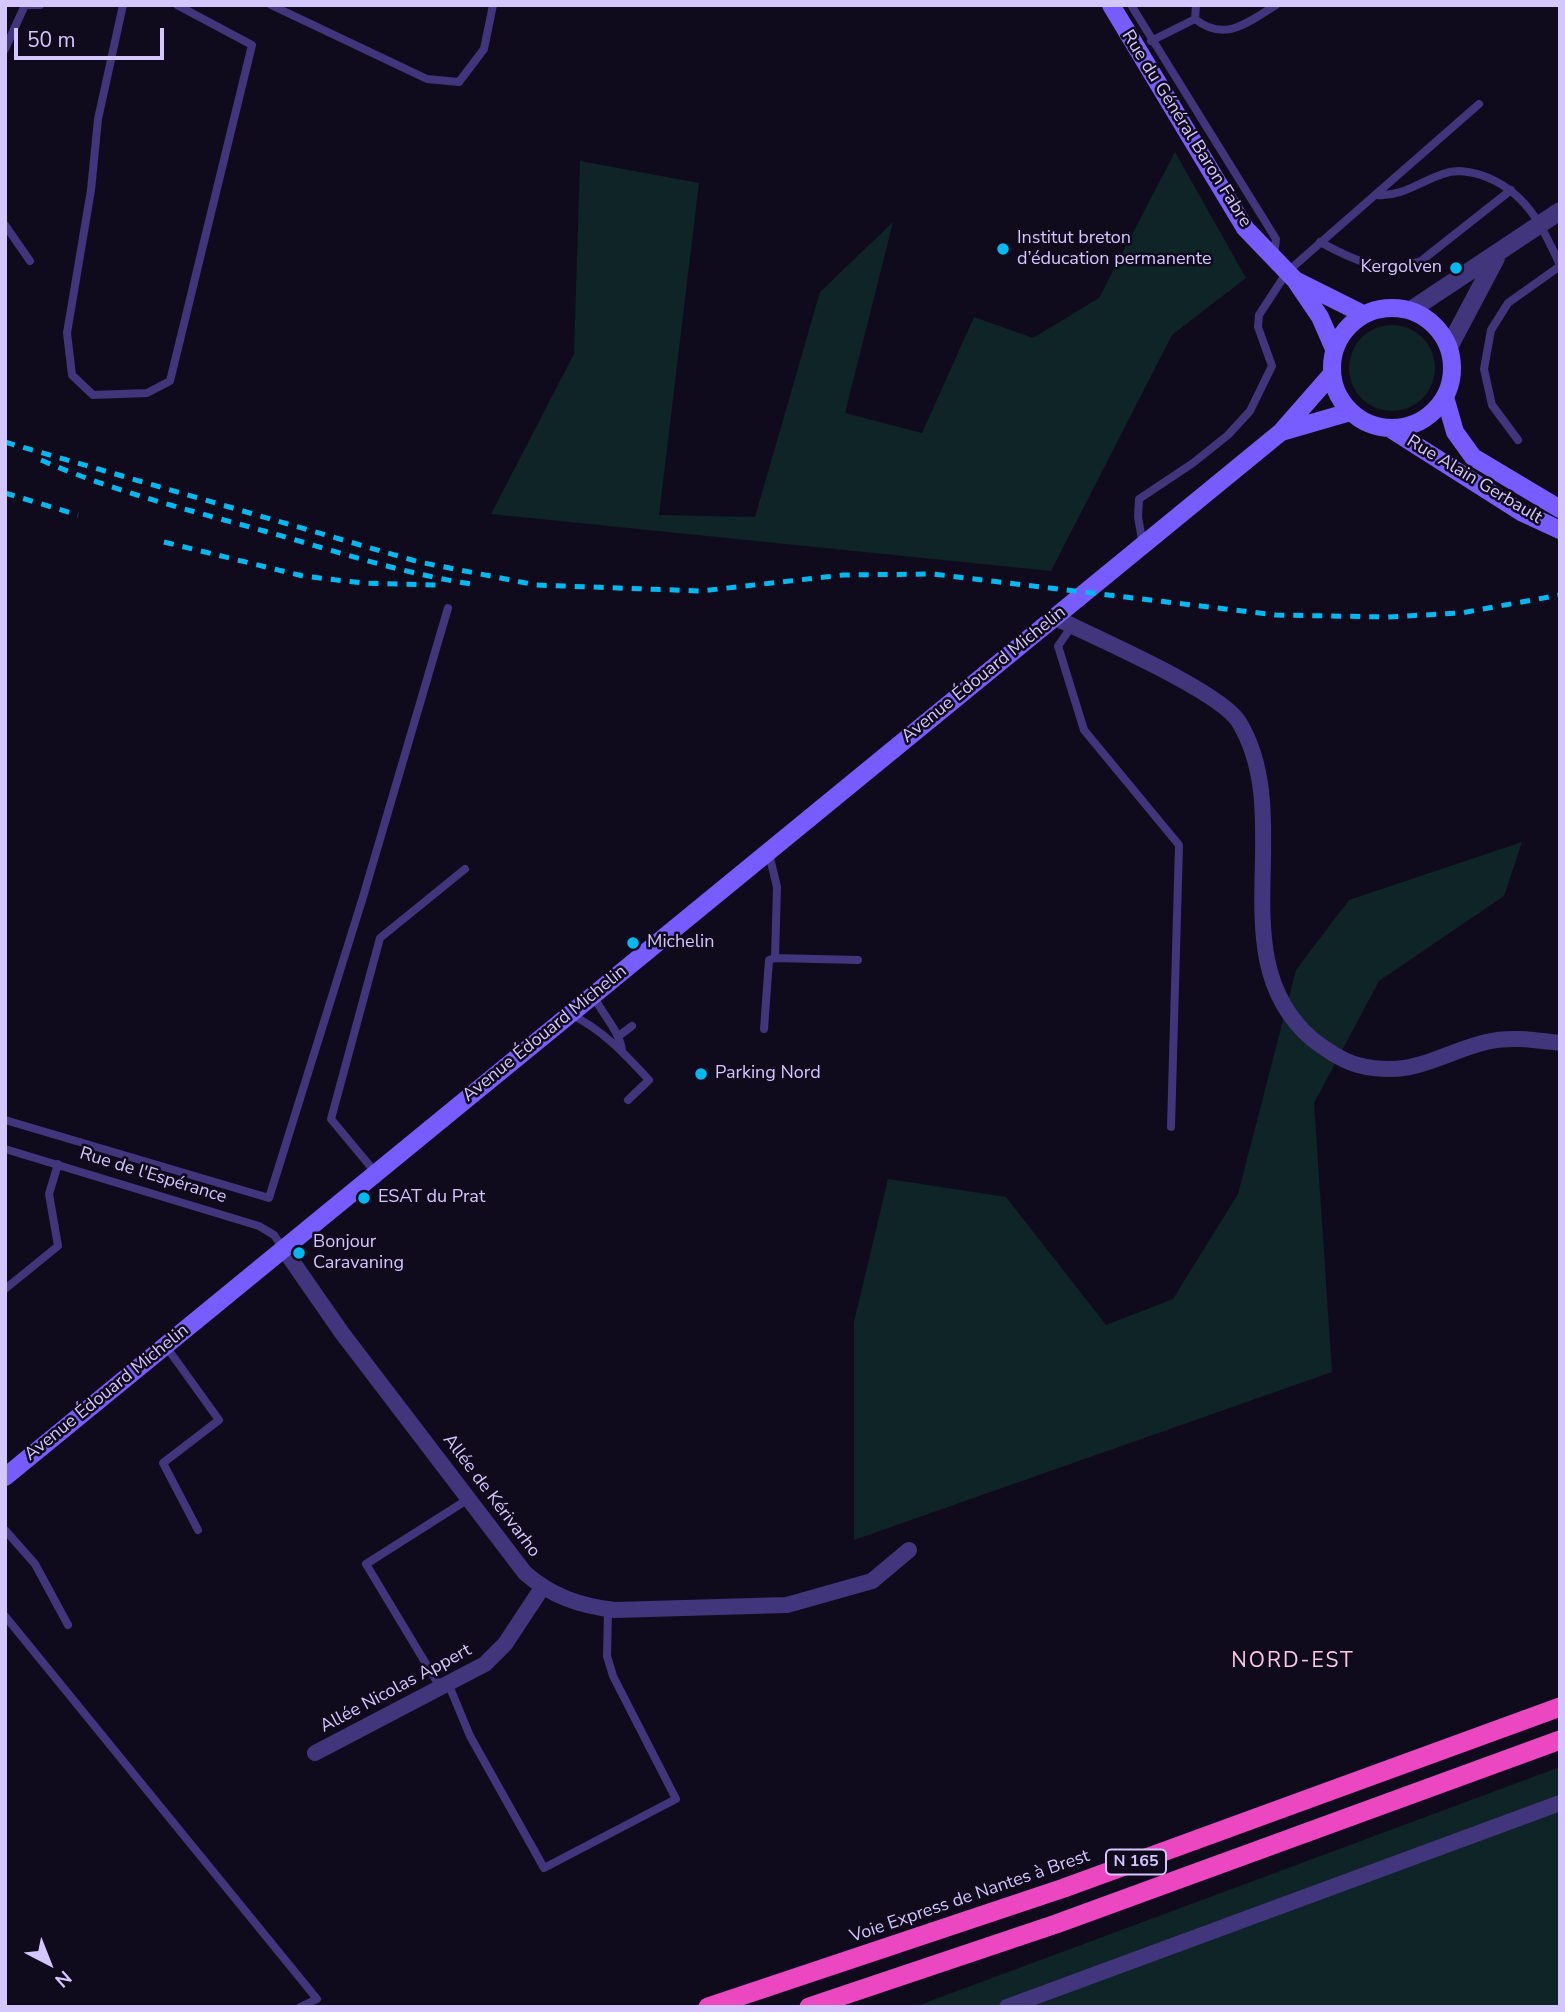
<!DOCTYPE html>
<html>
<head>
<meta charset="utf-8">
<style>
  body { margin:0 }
  #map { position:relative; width:1565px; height:2012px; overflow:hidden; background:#100b1c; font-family:"Nunito Sans",sans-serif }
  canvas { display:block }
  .frame { position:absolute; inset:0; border:7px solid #d4c6ff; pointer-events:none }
  .north { position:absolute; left:14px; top:1928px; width:70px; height:70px; -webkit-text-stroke:5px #100b1c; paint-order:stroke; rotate:138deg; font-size:19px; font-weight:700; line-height:28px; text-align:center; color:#d4c6ff }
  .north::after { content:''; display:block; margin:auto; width:24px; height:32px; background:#d4c6ff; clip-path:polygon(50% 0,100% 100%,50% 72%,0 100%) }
  .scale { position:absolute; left:14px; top:28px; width:150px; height:32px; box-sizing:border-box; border:4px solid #d4c6ff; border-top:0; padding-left:9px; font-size:21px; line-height:24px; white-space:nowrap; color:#d4c6ff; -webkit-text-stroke:5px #100b1c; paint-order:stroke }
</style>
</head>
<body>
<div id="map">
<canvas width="1565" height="2012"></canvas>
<div class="frame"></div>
<div class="north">N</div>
<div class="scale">50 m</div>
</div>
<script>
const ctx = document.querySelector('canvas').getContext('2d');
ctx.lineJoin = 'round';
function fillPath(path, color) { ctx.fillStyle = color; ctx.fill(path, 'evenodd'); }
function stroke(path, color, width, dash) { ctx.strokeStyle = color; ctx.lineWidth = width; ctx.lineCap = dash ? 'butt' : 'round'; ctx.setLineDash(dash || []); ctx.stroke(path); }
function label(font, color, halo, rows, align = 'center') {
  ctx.font = font + ' "Nunito Sans",sans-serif'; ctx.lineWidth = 5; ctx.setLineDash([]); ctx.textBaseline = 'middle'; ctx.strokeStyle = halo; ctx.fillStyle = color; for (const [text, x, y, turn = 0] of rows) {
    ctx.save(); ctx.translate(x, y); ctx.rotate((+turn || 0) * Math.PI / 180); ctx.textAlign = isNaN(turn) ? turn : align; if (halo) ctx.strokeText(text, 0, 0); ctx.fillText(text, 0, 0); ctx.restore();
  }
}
fillPath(new Path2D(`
  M1175,152L1246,278L1172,335L1051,571L491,514L574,354L580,161L699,183L659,515L755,517L820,292L893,222L845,413L922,433L974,317L1033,338L1099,298Z
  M1349 368a43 43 0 1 1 86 0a43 43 0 1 1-86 0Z
  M1522,842L1504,896L1379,981L1314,1103L1332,1372L854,1540V1322L888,1179L1006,1197L1106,1325L1173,1299L1238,1194L1296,970L1349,900Z
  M1560,1767V2007H914Z`), '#0e2426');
stroke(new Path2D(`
  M29,5H40
  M123,5L98,119L91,190L67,333L72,375L93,395L147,393L170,381L252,45L177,5
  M271,5L427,79L459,82L484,49L493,5
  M1131,5L1276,239L1274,256
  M1195,19C1225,43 1248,22 1276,5
  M1195,19L1196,5
  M1151,41L1195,19
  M5,49L25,5
  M1377,195C1402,197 1421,181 1443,174C1456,169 1468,171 1481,175C1525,190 1542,225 1560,265
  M5,225L30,261
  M1320,242C1353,260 1383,275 1421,261L1511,190
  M1518,440L1492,405L1484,369L1491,330L1508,303L1560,266
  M1143,545L1138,517L1139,499L1193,463L1228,435L1250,411L1272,366L1258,327L1259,315L1287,272L1479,104
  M1072,626L1058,646L1084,730L1179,845L1171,1127
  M775,958L858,960
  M593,995C602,1014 619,1030 622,1050
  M570,1014C603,1030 625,1054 649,1080L628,1100
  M764,1029L769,960L775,958L777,887L769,854
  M620,1035L632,1026
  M5,1120L269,1198L363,897L448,608
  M5,1149L259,1226L274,1235L283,1248
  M375,1172L331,1119L380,938L465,869
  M5,1289L58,1246L49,1194L58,1164
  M165,1345L219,1420L163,1463L198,1530
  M5,1530L35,1564L68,1625
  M5,1616L317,1999L300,2007
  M448,1683L470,1736L544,1868L676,1799L613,1676L607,1656L608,1609
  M440,1687L366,1564L470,1498`), '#41357c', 8);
stroke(new Path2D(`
  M1056,618C1094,637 1220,691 1239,722C1298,820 1218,958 1312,1039C1325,1049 1342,1061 1358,1065C1412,1079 1438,1054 1486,1042C1510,1036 1535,1040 1560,1043
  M283,1248L342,1333L525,1573C551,1596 580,1606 615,1610L787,1605L872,1581L909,1550
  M315,1753L485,1664L505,1644L542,1588
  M1007,2007L1560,1803`), '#41357c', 16);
stroke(new Path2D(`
  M1411,310L1560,211
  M1449,347L1496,258`), '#41357c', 18);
stroke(new Path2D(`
  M1111,5L1245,228L1295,280L1320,317L1334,349
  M1295,280L1363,314
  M1332 368a60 60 0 1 1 120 0a60 60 0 1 1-120 0Z
  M1445,397L1455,432L1473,457L1560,509
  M1389,428L1521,512L1560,530
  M1281,432L1350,412
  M5,1477L1281,432L1331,375`), '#775dff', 18);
stroke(new Path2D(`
  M708,2007L1064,1888L1560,1707
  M809,2007L1056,1924L1560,1740`), '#ea47c1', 19);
stroke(new Path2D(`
  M5,442L419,562L536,585L701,591L843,575L933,574L1276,615L1387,617L1461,613L1560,595
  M41,460C112,491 189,510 264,531C332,550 400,573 471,584
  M5,493L78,515
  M164,542L303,576L363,583L436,585`), '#00b9f1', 5, [10, 9]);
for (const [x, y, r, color] of [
  [1003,249,7,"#00b9f1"],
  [1456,268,7,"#00b9f1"],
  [633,943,7,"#00b9f1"],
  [701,1074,7,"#00b9f1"],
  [364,1198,7,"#00b9f1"],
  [299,1253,7,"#00b9f1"]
]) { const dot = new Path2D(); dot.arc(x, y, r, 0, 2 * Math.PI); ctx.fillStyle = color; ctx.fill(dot); stroke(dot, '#100b1c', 2.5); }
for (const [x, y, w] of [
  [1136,1862,60]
]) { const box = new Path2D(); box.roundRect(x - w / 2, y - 12.5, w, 25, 5); ctx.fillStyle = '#100b1c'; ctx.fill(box); stroke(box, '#d4c6ff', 2); }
label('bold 16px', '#d4c6ff', null, [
  ["N 165",1136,1862]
]);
label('18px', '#d4c6ff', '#100b1c', [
  ["Rue du Général Baron Fabre",1186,129,58],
  ["Rue Alain Gerbault",1474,480,31],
  ["Avenue Édouard Michelin",984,675,-39],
  ["Avenue Édouard Michelin",545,1034,-39],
  ["Rue de l'Espérance",153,1176,17],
  ["Avenue Édouard Michelin",107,1393,-39],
  ["Allée de Kérivarho",491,1496,53],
  ["Allée Nicolas Appert",396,1689,-28],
  ["Voie Express de Nantes à Brest",970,1897,-19]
]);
label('18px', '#d4c6ff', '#100b1c', [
  ["Institut breton",1017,239],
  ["d’éducation permanente",1017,260],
  ["Kergolven",1442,268,"right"],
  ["Michelin",647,943],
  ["Parking Nord",715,1074],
  ["ESAT du Prat",378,1198],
  ["Bonjour",313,1243],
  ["Caravaning",313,1264]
], 'left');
ctx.letterSpacing = '2px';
label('21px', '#ffc8e4', '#100b1c', [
  ["NORD-EST",1293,1662]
]);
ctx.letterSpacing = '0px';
</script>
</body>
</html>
